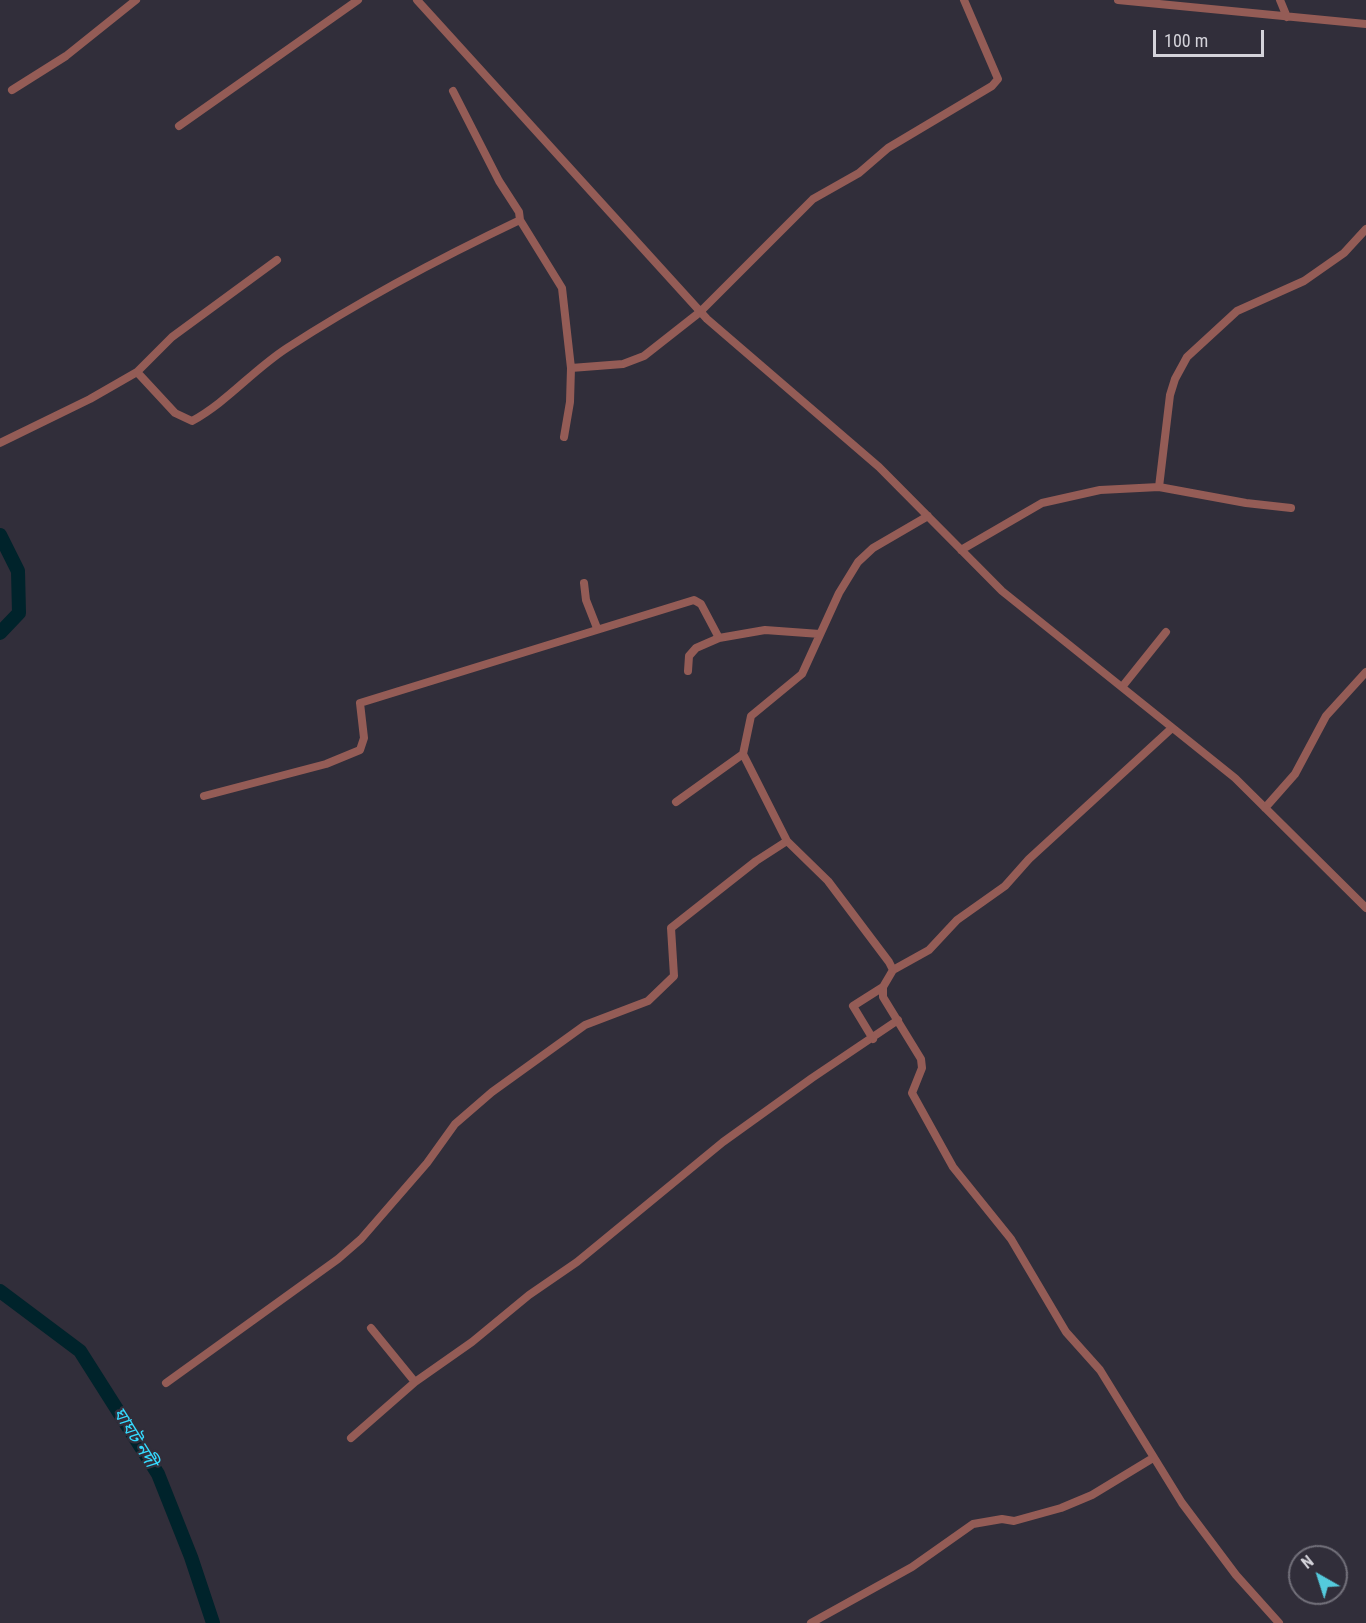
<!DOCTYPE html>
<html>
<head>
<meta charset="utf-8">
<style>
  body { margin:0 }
  #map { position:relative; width:1366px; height:1623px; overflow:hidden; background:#312e3a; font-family:"Roboto Condensed",sans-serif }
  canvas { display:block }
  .north { position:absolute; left:1288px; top:1545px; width:60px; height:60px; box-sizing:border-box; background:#312e3a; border:2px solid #72707a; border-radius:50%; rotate:321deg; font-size:16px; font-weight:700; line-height:24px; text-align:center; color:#d4d3da }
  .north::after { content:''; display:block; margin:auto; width:21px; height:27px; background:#54cadc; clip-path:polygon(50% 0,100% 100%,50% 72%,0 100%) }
  .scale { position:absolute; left:1153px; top:30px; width:111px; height:27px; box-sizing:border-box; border:3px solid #d4d3da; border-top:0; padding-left:8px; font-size:18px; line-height:21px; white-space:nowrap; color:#d4d3da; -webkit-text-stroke:4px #312e3a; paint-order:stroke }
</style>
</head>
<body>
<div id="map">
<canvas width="1366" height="1623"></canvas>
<div class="north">N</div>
<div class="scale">100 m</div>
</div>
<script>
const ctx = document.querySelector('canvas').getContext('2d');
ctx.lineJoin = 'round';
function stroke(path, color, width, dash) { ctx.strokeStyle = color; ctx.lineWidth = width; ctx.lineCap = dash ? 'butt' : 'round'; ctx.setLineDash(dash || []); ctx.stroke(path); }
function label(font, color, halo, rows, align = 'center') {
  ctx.font = font + ' "Roboto Condensed","Noto Sans Bengali",sans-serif'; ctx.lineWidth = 4.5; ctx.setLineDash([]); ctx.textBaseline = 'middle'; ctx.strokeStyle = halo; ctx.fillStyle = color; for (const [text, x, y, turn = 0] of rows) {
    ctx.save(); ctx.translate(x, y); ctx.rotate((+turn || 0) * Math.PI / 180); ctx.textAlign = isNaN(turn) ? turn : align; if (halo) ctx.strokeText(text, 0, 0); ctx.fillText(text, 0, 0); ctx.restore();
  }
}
stroke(new Path2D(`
  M0,535L18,571L19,613L0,633
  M0,1291L80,1351L158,1474L191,1557L213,1623`), '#00232b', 14);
stroke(new Path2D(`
  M417,0L707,319L879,467L1002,591L1235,778L1366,908
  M1118,0L1366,24
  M1280,0L1287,17
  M12,90L66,56L136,0
  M453,91L499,181L519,212L520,220L562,288L571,368L570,402L564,437
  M179,126L358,0
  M571,368L623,364L644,356L700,312L813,199L859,173L888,148L992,86L998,79L964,0
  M137,372L175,413L192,421C227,402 253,370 287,348C361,300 440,258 520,220
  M0,443L90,399L137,372L172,337L277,260
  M1159,487L1246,503L1291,508
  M961,550L1042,503L1100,490L1159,487L1170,395L1175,379L1187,357L1237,311L1304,281L1344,253L1366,229
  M584,583L586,600L597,628
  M688,671L689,656L696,648L719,638L765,630L820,634
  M1122,687L1166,632
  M204,796L326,764L360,750L364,738L360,703L694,600L701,604L719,638
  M676,802L743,754
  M1265,808L1295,774L1326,716L1366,672
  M787,841L743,754L751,716L802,674L839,593L858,562L873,548L928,516
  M893,970L929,950L957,920L1005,886L1029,859L1172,728
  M873,1039L853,1006L883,987
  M371,1328L415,1382
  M166,1383L338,1259L361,1239L427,1163L455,1124L492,1092L585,1025L648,1001L674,976L671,928L756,861L787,841L828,881L889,962L893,970L883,987V997L921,1059L922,1068L912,1093L953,1167L1011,1239L1066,1332L1100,1370L1182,1503L1236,1575L1279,1623
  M351,1438L415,1382L472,1342L529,1295L577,1262L723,1142L812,1078L898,1020
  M811,1623L912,1567L973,1524L1002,1519L1014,1521L1061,1508L1092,1495L1153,1458`), '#945c56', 8);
label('italic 18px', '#35dbff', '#312e3a', [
  ["ঘাঘট নদী",134,1438,58]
]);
</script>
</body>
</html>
